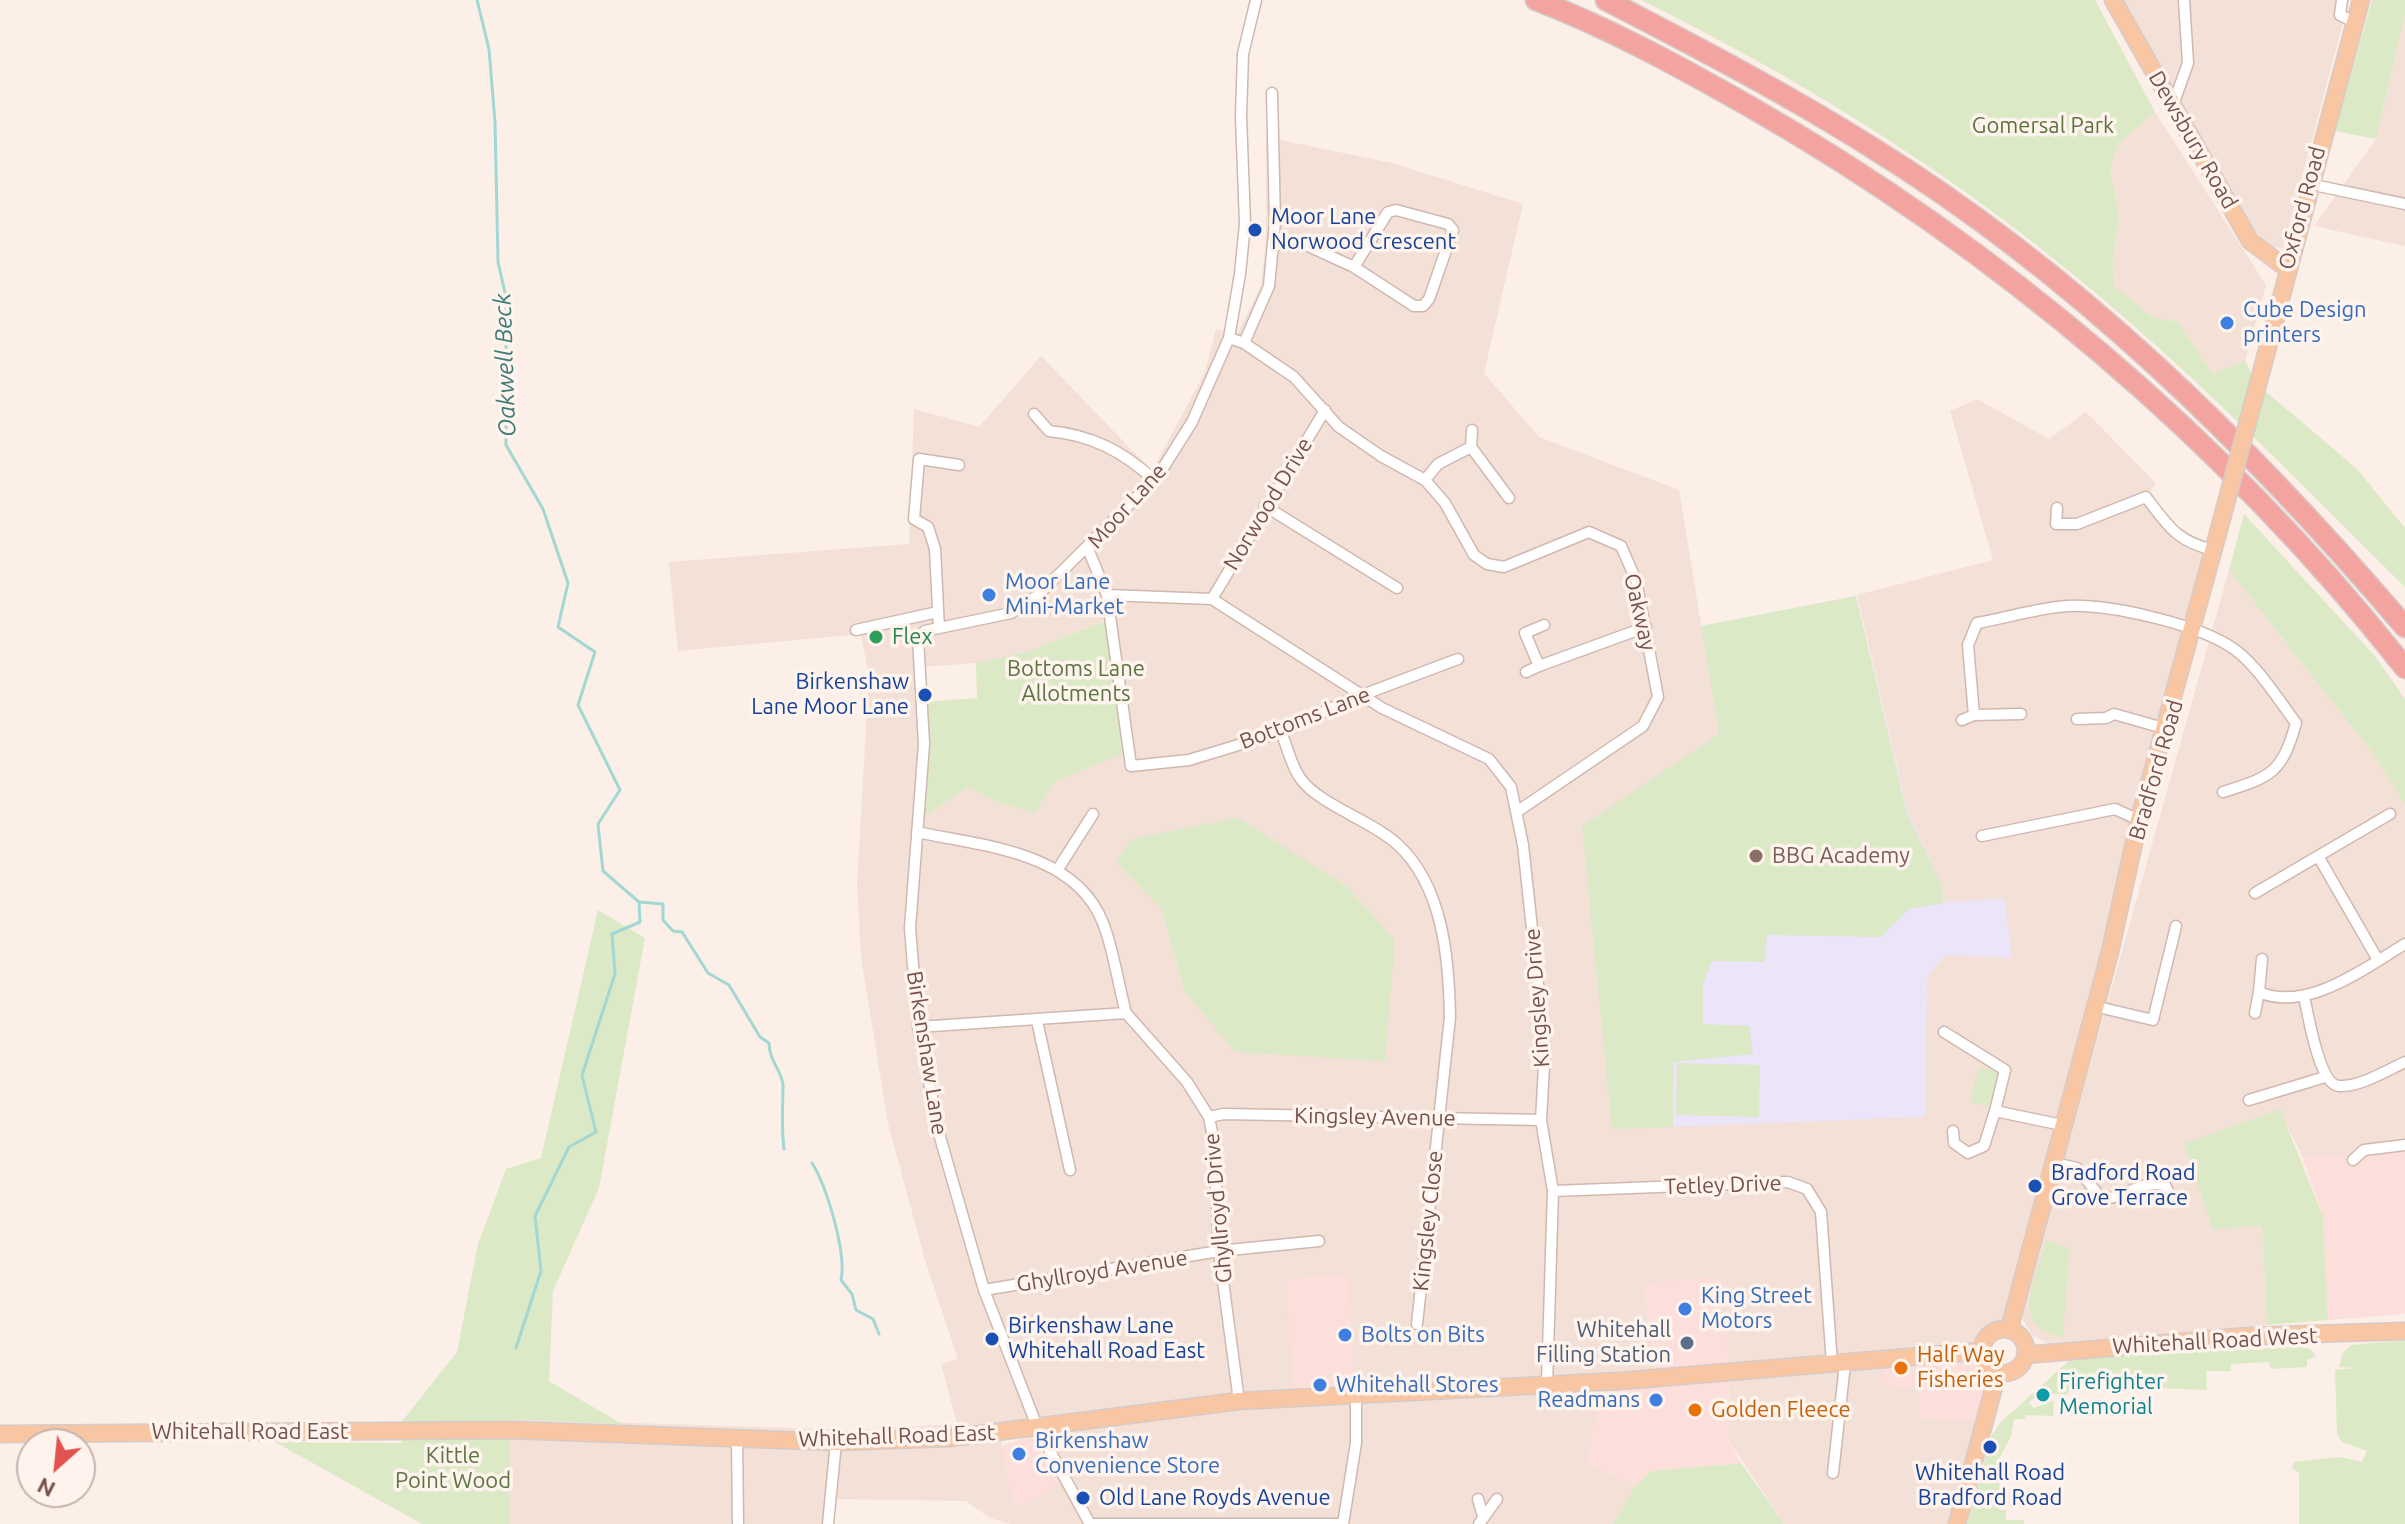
<!DOCTYPE html>
<html>
<head>
<meta charset="utf-8">
<style>
  body { margin:0 }
  #map { position:relative; width:2405px; height:1524px; overflow:hidden; background:#fcefe7; font-family:Ubuntu,sans-serif }
  canvas { display:block }
  .north { position:absolute; left:16px; top:1428px; width:80px; height:80px; box-sizing:border-box; background:#fef4ed; border:2px solid #c7b3ad; border-radius:50%; rotate:207deg; font-size:22px; font-weight:700; line-height:32px; text-align:center; color:#75524c }
  .north::after { content:''; display:block; margin:auto; width:28px; height:36px; background:#e25250; clip-path:polygon(50% 0,100% 100%,50% 72%,0 100%) }
</style>
</head>
<body>
<div id="map">
<canvas width="2405" height="1524"></canvas>
<div class="north">N</div>
</div>
<script>
const ctx = document.querySelector('canvas').getContext('2d');
ctx.lineJoin = 'round';
function fillPath(path, color) { ctx.fillStyle = color; ctx.fill(path, 'evenodd'); }
function stroke(path, color, width, dash) { ctx.strokeStyle = color; ctx.lineWidth = width; ctx.lineCap = dash ? 'butt' : 'round'; ctx.setLineDash(dash || []); ctx.stroke(path); }
function label(font, color, halo, rows, align = 'center') {
  ctx.font = font + ' Ubuntu,sans-serif'; ctx.lineWidth = 7; ctx.setLineDash([]); ctx.textBaseline = 'middle'; ctx.strokeStyle = halo; ctx.fillStyle = color; for (const [text, x, y, turn = 0] of rows) {
    ctx.save(); ctx.translate(x, y); ctx.rotate((+turn || 0) * Math.PI / 180); ctx.textAlign = isNaN(turn) ? turn : align; if (halo) ctx.strokeText(text, 0, 0); ctx.fillText(text, 0, 0); ctx.restore();
  }
}
fillPath(new Path2D(`
  M2118,0H2349L2283,248L2269,247L2254,230Z
  M2405,14V246L2314,226L2376,139Z
  M2155,112L2266,285L2245,361L2213,374L2178,322L2152,317L2114,286L2113,256L2119,216L2110,169L2118,145Z
  M1266,137L1392,163L1523,204L1484,373L1539,437L1679,490L1719,734L1582,826L1924,1117L1927,977L1945,955L1942,885L1908,813L1857,595L1993,560L1950,411L1977,399L2049,439L2086,412L2156,483L2146,497L2171,531L2214,550L2004,1329L1993,1333L1983,1346L1918,1388L1921,1418L1986,1422L1964,1524H1784L1728,1439L1729,1370L1718,1277L1656,1377L1586,1461L1636,1485L1613,1524H1010L990,1518L966,1501L835,1499L833,1524H510L508,1419L851,1430L957,1424L941,1364L958,1359L925,1260L888,1123L861,957L857,884L869,675L861,634L678,651L669,562L909,544L914,409L979,427L1041,356L1152,471L1205,372L1216,329L1237,334L1261,286L1266,241ZM1109,619L1130,751L1056,781L1034,812L999,803L968,787L917,823L921,667L976,663L1026,652ZM1148,836L1184,990L1162,910L1131,839ZM998,1427L1035,1435L1013,1504Z
  M2229,570L2374,755L2405,805V1153L2302,1156L2279,1109L2262,1224L2267,1325L2048,1343L2032,1335L2020,1315Z`), '#f3e0d6');
fillPath(new Path2D(`
  M2405,1153V1314L2328,1320L2323,1216L2302,1156Z
  M1348,1274L1356,1394L1293,1397L1286,1279Z
  M1718,1277L1729,1370L1728,1439L1741,1463L1653,1471L1636,1485L1586,1461L1600,1394L1655,1377L1643,1283Z
  M1877,1358L1983,1359L1991,1369L1986,1422L1920,1418L1918,1388L1883,1386Z
  M1035,1435L1060,1484L1027,1504H1013L1001,1446Z`), '#fcdedb');
fillPath(new Path2D(`
  M1856,596L1908,813L1942,885L1943,903L2005,898L2012,958L1945,955L1927,977L1925,1117L1612,1129L1582,826L1719,734L1701,626Z`), '#ece4f8');
fillPath(new Path2D(`
  M1641,0H2095L2155,112L2118,145L2110,169L2119,216L2113,256L2114,286L2152,317L2178,322L2213,374L2245,361L2257,384L2357,469L2405,528V587C2295,478 2186,365 2065,268C1935,162 1791,74 1641,0Z
  M2372,0H2405V14L2376,139L2335,131Z
  M2244,514L2374,655L2405,699V805L2374,755L2229,570Z
  M1856,596L1907,814L1942,885L1943,903L1909,909L1881,937L1767,935L1764,962L1712,961L1703,984V1024L1749,1026L1753,1054L1673,1062V1127L1612,1129L1582,826L1719,734L1701,626Z
  M1110,619L1130,751L1056,781L1034,813L999,803L968,787L917,823L924,702L977,698L976,663L1026,652Z
  M1238,818L1346,886L1395,940L1385,1061L1235,1052L1184,990L1162,910L1116,862L1131,839Z
  M598,910L645,938L599,1188L553,1291L549,1381L622,1424L509,1419L510,1524H422L275,1442L402,1443L403,1420L457,1352L478,1244L506,1169L541,1158Z
  M1677,1063L1760,1065L1759,1117L1676,1115Z
  M1979,1068L1993,1070L1999,1078L1992,1107L1970,1102Z
  M2280,1109L2323,1216L2328,1320L2267,1325L2262,1225L2213,1230L2184,1144Z
  M2046,1241L2069,1248L2063,1337C2007,1328 2036,1279 2046,1241Z
  M2405,1340V1524H2299V1473L2292,1468L2294,1462L2340,1457L2362,1462L2367,1451L2342,1442L2337,1435L2335,1370L2353,1368L2339,1367L2342,1354L2351,1345Z
  M2300,1347L2310,1349L2316,1356L2307,1360V1367L2271,1369L2269,1362L2231,1364V1371H2206L2207,1390L2132,1387L2131,1378C2105,1378 2080,1378 2066,1395L2053,1394L2045,1388L2029,1403L2034,1408L2054,1400L2053,1416L2026,1415L2025,1419H2014L2011,1437L1999,1458L2000,1510H2006V1520H2024V1524H1967L1991,1437L2000,1423L2073,1357Z
  M1741,1463L1784,1524H1613L1636,1485L1652,1471Z`), '#dce9c6');
stroke(new Path2D(`
  M477,0L489,49L495,122L498,262L506,297V445L543,509L568,583L558,627L595,652L578,705L620,790L598,824L603,871L639,902
  M639,902L663,904V920L673,931L682,932L708,973L729,985L760,1037L769,1043C769,1061 782,1071 783,1085C783,1107 781,1126 784,1149
  M812,1163C827,1187 847,1254 841,1280L852,1294L856,1310L873,1319L879,1334
  M516,1348L541,1271L535,1216L569,1147L596,1132L582,1075L615,974L612,934L640,922L639,902`), '#a2d7d4', 3);
const minor = new Path2D(`
  M2342,0L2340,15L2354,22
  M2173,105L2188,63L2184,0
  M2309,184L2405,204
  M1273,245H1306L1354,267L1388,212L1396,210L1448,224L1453,230L1429,299L1423,306H1414L1354,267
  M1229,338L1244,343L1269,286L1275,222L1272,93
  M1244,343L1294,377L1339,427L1381,456L1425,480L1445,503L1474,555L1487,564L1504,567L1589,532L1621,546L1636,580L1658,697L1643,726L1518,811
  M1034,414L1049,431C1091,435 1123,451 1154,480
  M1471,447L1472,430
  M959,465L919,459L914,519L928,527L935,549L939,628L1011,613L1037,596L1158,476L1192,422L1229,338L1240,274L1245,224L1241,116L1243,54L1256,0
  M1425,480L1438,464L1471,447L1509,498
  M1265,506L1397,588
  M2057,508L2056,524H2077L2146,497C2168,526 2177,542 2214,550
  M1088,549L1107,595L1131,766L1189,760L1281,732L1349,700L1458,659
  M1107,595L1212,599L1382,708L1489,759L1511,787L1523,845L1545,1049L1541,1120L1553,1191L1547,1383
  M1212,599L1325,410
  M1544,625L1525,633L1539,666L1646,627
  M939,628L925,631L918,638L924,744L910,928L918,1027L940,1137L984,1290L1038,1429L1090,1524
  M856,630L938,612
  M1526,672L1539,666
  M2021,714L1974,715L1968,645L1977,623C2006,618 2038,608 2067,606C2110,604 2191,623 2228,645C2255,661 2277,698 2296,723C2282,773 2271,777 2223,792
  M2077,719L2106,718L2114,714L2167,729
  M1962,720L1974,715
  M1281,732C1287,746 1291,765 1300,778C1319,805 1371,820 1397,844C1443,885 1449,959 1450,1017L1417,1324
  M917,832C982,846 1075,851 1103,923C1114,951 1118,984 1126,1013
  M1982,836L2115,809L2139,820
  M2318,856L2378,960
  M1058,869L1093,814
  M2255,893L2390,814
  M2262,959L2259,992C2307,1013 2366,967 2405,944
  M2304,996C2308,1014 2319,1085 2339,1086C2360,1087 2386,1071 2405,1062
  M2094,1006L2153,1020L2176,926
  M2255,1013L2259,992
  M1037,1021L1070,1170
  M918,1027L1126,1013L1187,1082L1209,1117L1214,1143L1219,1251L1239,1401
  M1944,1032L2005,1070L1995,1111
  M2249,1100L2325,1077
  M1209,1117L1224,1114L1541,1120
  M1953,1131L1954,1143L1968,1153L1984,1146L1995,1111L2062,1125
  M2353,1160L2364,1150L2405,1145
  M2054,1163L2077,1168L2101,1198C2122,1201 2140,1179 2165,1185L2171,1197
  M1553,1191L1788,1182L1807,1189L1821,1212L1832,1364
  M984,1290L1219,1251L1319,1241
  M737,1437L738,1524
  M1833,1473L1845,1364
  M1478,1499L1483,1516
  M828,1524L836,1442
  M1090,1524H1343
  M1343,1524L1356,1443V1394
  M1479,1524L1497,1499`);
const primary = new Path2D(`
  M2113,0L2250,241L2286,268
  M2247,425L2361,0
  M1982 1351a22 22 0 1 1 44 0a22 22 0 1 1-44 0Z
  M2009,1330L2110,952L2139,820L2218,533
  M2025,1355L2248,1336L2405,1331
  M0,1434L510,1430L836,1442L949,1438L1239,1401L1620,1381L1982,1351
  M1957,1524L1998,1372`);
const motorway = new Path2D(`
  M1536,0C1609,28 1680,67 1747,105C1998,248 2226,441 2405,668
  M1606,0C1695,46 1785,93 1871,147C2075,273 2250,445 2405,627`);
stroke(minor, '#d0b8b0', 13);
stroke(primary, '#d6cbc9', 19);
stroke(motorway, '#d6cbc9', 23);
stroke(minor, '#fff', 10);
stroke(primary, '#f8c6a2', 16);
stroke(motorway, '#f4a4a0', 20);
const primaryBridge = new Path2D(`
  M2218,533L2247,425`);
stroke(primaryBridge, '#d6cbc9', 19, []);
stroke(primaryBridge, '#f8c6a2', 16);
for (const [x, y, r, color] of [
  [1255,230,8,"#1a4fb4"],
  [2227,323,8,"#3f7fe0"],
  [989,595,8,"#3f7fe0"],
  [876,637,8,"#2e9e5b"],
  [925,695,8,"#1a4fb4"],
  [1756,856,8,"#8d6e63"],
  [2035,1186,8,"#1a4fb4"],
  [1685,1309,8,"#3f7fe0"],
  [1345,1335,8,"#3f7fe0"],
  [992,1339,8,"#1a4fb4"],
  [1687,1343,8,"#5c6f8a"],
  [1901,1368,8,"#e8710a"],
  [1320,1385,8,"#3f7fe0"],
  [2043,1395,8,"#0f9aa8"],
  [1656,1400,8,"#3f7fe0"],
  [1695,1410,8,"#e8710a"],
  [1990,1447,8,"#1a4fb4"],
  [1019,1454,8,"#3f7fe0"],
  [1083,1498,8,"#1a4fb4"]
]) { const dot = new Path2D(); dot.arc(x, y, r, 0, 2 * Math.PI); ctx.fillStyle = color; ctx.fill(dot); stroke(dot, '#fef4ed', 3); }
label('22px', '#5b7441', '#fef4ed', [
  ["Gomersal Park",2043,126],
  ["Bottoms Lane",1076,669],
  ["Allotments",1076,694],
  ["Kittle",453,1456],
  ["Point Wood",453,1481]
]);
label('22px', '#75524c', '#fef4ed', [
  ["Dewsbury Road",2193,140,60],
  ["Oxford Road",2302,208,-75],
  ["Norwood Drive",1268,504,-59],
  ["Moor Lane",1127,506,-48],
  ["Oakway",1640,612,77],
  ["Bottoms Lane",1305,718,-21],
  ["Bradford Road",2156,770,-74],
  ["Kingsley Drive",1537,998,-94],
  ["Birkenshaw Lane",927,1053,81],
  ["Kingsley Avenue",1375,1117,1],
  ["Tetley Drive",1723,1185,-2],
  ["Ghyllroyd Drive",1218,1208,-95],
  ["Kingsley Close",1428,1221,-84],
  ["Ghyllroyd Avenue",1102,1271,-9],
  ["Whitehall Road West",2215,1341,-3],
  ["Whitehall Road East",250,1432],
  ["Whitehall Road East",897,1436,-2]
]);
label('22px', '#164399', '#fef4ed', [
  ["Moor Lane",1271,217],
  ["Norwood Crescent",1271,242],
  ["Birkenshaw",909,682,"right"],
  ["Lane Moor Lane",909,707,"right"],
  ["Bradford Road",2051,1173],
  ["Grove Terrace",2051,1198],
  ["Birkenshaw Lane",1008,1326],
  ["Whitehall Road East",1008,1351],
  ["Whitehall Road",1990,1473,"center"],
  ["Bradford Road",1990,1498,"center"],
  ["Old Lane Royds Avenue",1099,1498]
], 'left');
label('22px', '#366cbe', '#fef4ed', [
  ["Cube Design",2243,310],
  ["printers",2243,335],
  ["Moor Lane",1005,582],
  ["Mini-Market",1005,607],
  ["King Street",1701,1296],
  ["Motors",1701,1321],
  ["Bolts on Bits",1361,1335],
  ["Whitehall Stores",1336,1385],
  ["Readmans",1640,1400,"right"],
  ["Birkenshaw",1035,1441],
  ["Convenience Store",1035,1466]
], 'left');
label('22px', '#27864d', '#fef4ed', [
  ["Flex",892,637]
], 'left');
label('22px', '#785e54', '#fef4ed', [
  ["BBG Academy",1772,856]
], 'left');
label('22px', '#4e5e75', '#fef4ed', [
  ["Whitehall",1671,1330],
  ["Filling Station",1671,1355]
], 'right');
label('22px', '#c56008', '#fef4ed', [
  ["Half Way",1917,1355],
  ["Fisheries",1917,1380],
  ["Golden Fleece",1711,1410]
], 'left');
label('22px', '#0d838f', '#fef4ed', [
  ["Firefighter",2059,1382],
  ["Memorial",2059,1407]
], 'left');
label('italic 24px', '#407a77', '#fef4ed', [
  ["Oakwell Beck",505,365,-92]
]);
</script>
</body>
</html>
